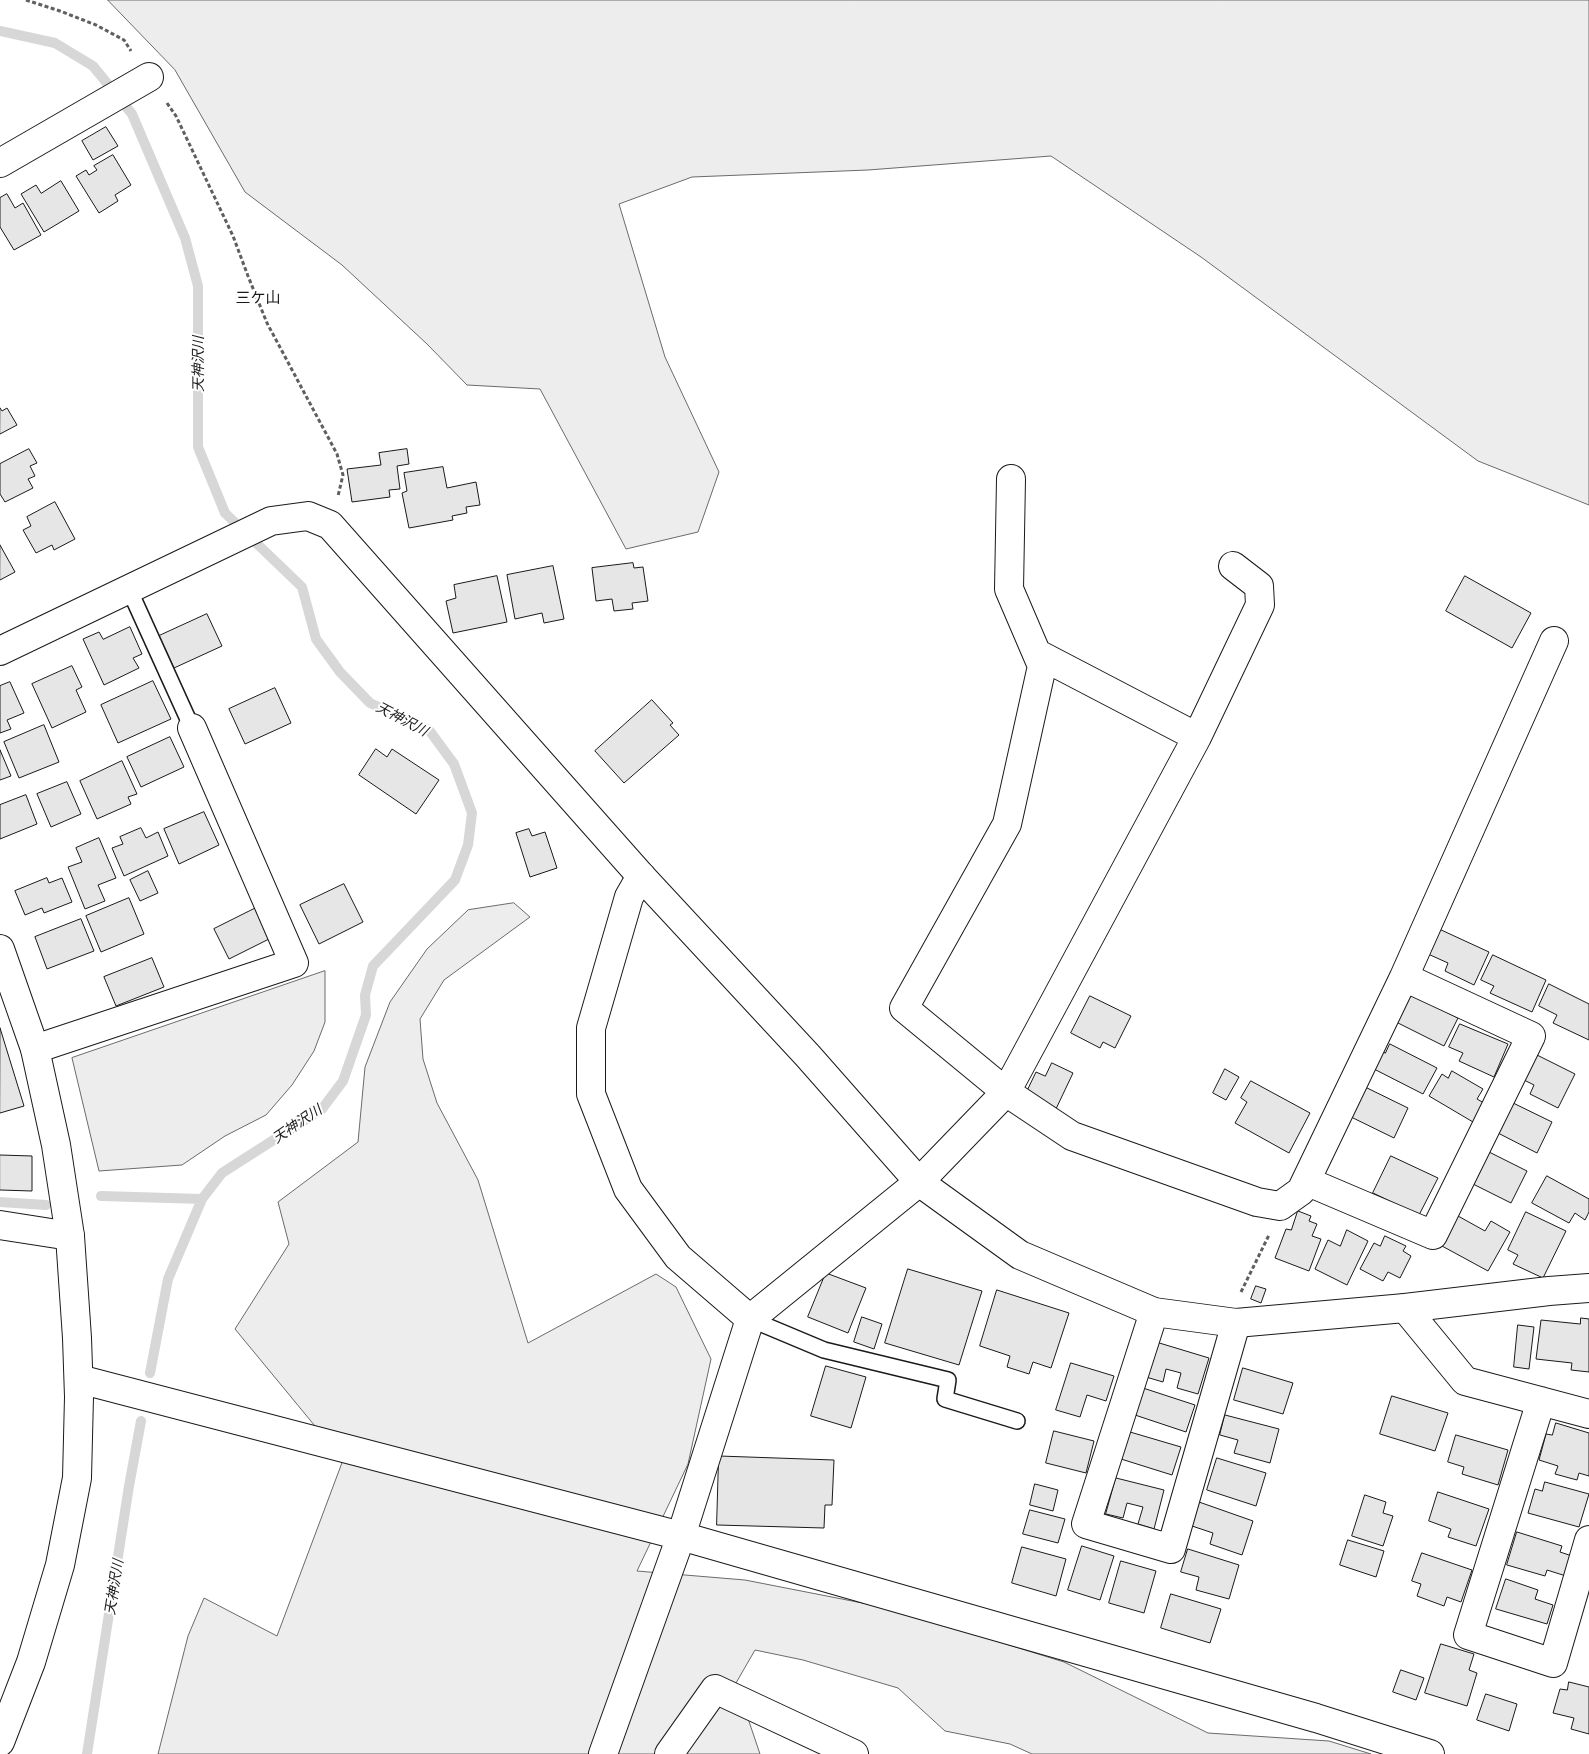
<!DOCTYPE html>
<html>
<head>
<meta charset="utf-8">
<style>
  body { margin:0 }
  canvas { display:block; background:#fff }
</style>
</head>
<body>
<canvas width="1589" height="1754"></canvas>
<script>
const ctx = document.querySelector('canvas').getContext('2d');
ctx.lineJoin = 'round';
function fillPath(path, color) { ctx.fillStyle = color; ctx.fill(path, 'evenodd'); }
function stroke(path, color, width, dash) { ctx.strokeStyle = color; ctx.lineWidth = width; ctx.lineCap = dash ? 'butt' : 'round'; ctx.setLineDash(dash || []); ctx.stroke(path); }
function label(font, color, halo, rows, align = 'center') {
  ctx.font = font + ' Ubuntu,"Noto Sans JP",sans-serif'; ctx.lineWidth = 4; ctx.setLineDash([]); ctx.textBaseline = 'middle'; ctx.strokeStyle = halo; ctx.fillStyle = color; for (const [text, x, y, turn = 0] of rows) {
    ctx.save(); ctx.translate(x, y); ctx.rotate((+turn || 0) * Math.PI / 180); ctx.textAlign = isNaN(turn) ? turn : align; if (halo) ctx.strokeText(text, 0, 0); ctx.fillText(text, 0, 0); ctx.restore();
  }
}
const built = new Path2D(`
  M108,0H1589V505L1478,461L1201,257L1051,156L868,170L692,177L619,204L665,357L719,472L698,532L626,549L540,389L467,385L427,344L342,265L245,192L175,70Z
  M514,903L530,917L444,980L420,1019L423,1059L437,1103L478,1180L528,1343L656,1274L676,1287L711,1359L688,1464L637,1571L745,1580L893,1609L1064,1662L1208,1733L1329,1741L1371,1754H1032L1010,1744L945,1731L898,1688L803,1660L755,1650L736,1683L760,1754H158L188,1636L204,1598L277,1636L343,1460L235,1329L289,1244L278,1202L358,1142L365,1067L390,1002L427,949L468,910Z
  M325,971V1022L314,1051L292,1085L266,1115L225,1136L182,1165L99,1171L72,1058Z`);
fillPath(built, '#ededed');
stroke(built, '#6a6a6a', 1);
stroke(new Path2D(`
  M0,31L55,43L93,66L132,114L185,238L198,286V447L225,513L302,587L316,639L340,672L370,703L429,730L454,764L472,813L468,845L455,880L373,966L365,995L366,1015L343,1081L322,1109L222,1173L202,1199L168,1279L150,1373
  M101,1196L202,1199
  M0,1202L46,1205
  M87,1754L129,1486L141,1421`), '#d7d7d7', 10);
const building = new Path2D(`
  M106,127L118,146L93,160L82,141Z
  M113,155L131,185L115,195L118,201L99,213L76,176L86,170L89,175L97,170L94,166Z
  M61,181L79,211L44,232L21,194L36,185L41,193Z
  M7,194L15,208L23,203L41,235L14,250L0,227V198Z
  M0,408L2,411L7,408L17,425L0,434Z
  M29,449L37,463L30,466L35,476L28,479L33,488L5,502L0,494V464Z
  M407,449L409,464L397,466L400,489L389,490L390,497L352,502L347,469L381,465L379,453Z
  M443,467L447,488L476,482L480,505L466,507L467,513L452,516L453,520L409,528L402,493L407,491L404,473Z
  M55,502L75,539L54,550L52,545L36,553L23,530L31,526L27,517Z
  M0,545L15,572L0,580Z
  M633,563L634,568L643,567L648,601L632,603L633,609L614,611L612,599L596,601L592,568Z
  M553,566L564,619L544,623L542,613L515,619L507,575Z
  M497,576L507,622L453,633L446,601L456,598L454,585Z
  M1465,576L1531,613L1512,648L1446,611Z
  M207,614L222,646L174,668L159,636Z
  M130,627L142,654L133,658L139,668L104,685L83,639L99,632L103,639Z
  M72,666L82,687L76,690L86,712L52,728L32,684Z
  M153,681L171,719L118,743L101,705Z
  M10,682L24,713L7,720L11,729L0,733V686Z
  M275,688L291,723L245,744L229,709Z
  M652,700L673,723L670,725L679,735L624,783L595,751Z
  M44,725L59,762L19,778L4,742Z
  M170,737L184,767L141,787L127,757Z
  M376,749L387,757L392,749L439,780L416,814L359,775Z
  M0,750L11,776L0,780Z
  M122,761L137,794L128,797L131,804L97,819L80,781Z
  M67,782L81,814L51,827L37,794Z
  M26,795L37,824L0,839V805Z
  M204,812L219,845L179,864L164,829Z
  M141,828L146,838L158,832L168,856L124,876L112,848L123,844L120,837Z
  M529,829L532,836L545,832L557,868L530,877L516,833Z
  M99,838L116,878L98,885L105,901L85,909L68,867L82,862L76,848Z
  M148,871L158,893L140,901L130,880Z
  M47,878L49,883L62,878L72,902L44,913L42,908L25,915L15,891Z
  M344,884L363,922L319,944L300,905Z
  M129,898L144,934L101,952L86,916Z
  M256,908L271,938L229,959L214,929Z
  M81,919L94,951L47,969L35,937Z
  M1439,929L1489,952L1474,985L1445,971L1448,963L1428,954Z
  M1493,955L1546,980L1532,1012L1490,993L1494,986L1481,980Z
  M152,958L164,987L116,1006L104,977Z
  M1549,984L1589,1004V1040L1553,1023L1557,1015L1539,1006Z
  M1410,994L1458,1018L1444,1046L1396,1022Z
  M1090,996L1131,1016L1115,1048L1103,1042L1100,1048L1071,1033Z
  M1460,1024L1508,1044L1494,1077L1459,1061L1463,1053L1449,1047Z
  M0,1028L24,1106L0,1113Z
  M1390,1044L1437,1068L1423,1094L1372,1068L1380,1050L1385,1053Z
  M1537,1055L1575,1074L1558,1108L1530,1094L1534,1085L1524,1080Z
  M1052,1063L1073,1073L1055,1111L1024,1097L1036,1072L1045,1076Z
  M1225,1069L1239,1077L1226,1100L1213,1093Z
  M1452,1071L1483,1089L1477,1099L1484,1103L1473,1122L1429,1096L1442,1074L1448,1078Z
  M1251,1081L1310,1113L1289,1153L1235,1123L1247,1102L1241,1098Z
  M1363,1086L1408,1108L1394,1138L1349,1116Z
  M1511,1102L1552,1122L1537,1153L1496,1132Z
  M1489,1152L1527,1171L1511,1203L1473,1184Z
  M0,1155L32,1156V1191L0,1190Z
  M1391,1156L1438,1178L1419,1215L1373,1193Z
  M1547,1176L1589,1199V1212L1585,1220L1575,1213L1569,1223L1532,1203Z
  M1298,1211L1311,1216L1309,1221L1317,1224L1312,1236L1321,1239L1309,1271L1275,1258L1286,1229L1291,1230Z
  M1526,1212L1566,1231L1543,1278L1513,1264L1518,1255L1508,1250Z
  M1458,1216L1485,1231L1491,1221L1510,1232L1488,1271L1442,1246Z
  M1347,1230L1368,1241L1347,1285L1315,1269L1328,1240L1340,1246Z
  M1385,1236L1406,1246L1403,1251L1411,1256L1400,1278L1388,1272L1383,1281L1360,1269L1374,1243L1380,1246Z
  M908,1269L982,1291L959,1365L885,1343Z
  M826,1273L866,1288L848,1333L808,1317Z
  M1256,1286L1266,1289L1261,1303L1251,1299Z
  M997,1290L1069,1313L1051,1368L1033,1362L1029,1374L1007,1367L1010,1356L980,1346Z
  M862,1317L882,1324L874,1349L854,1342Z
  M1581,1318L1589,1319V1372L1571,1370L1572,1363L1536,1359L1541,1320L1580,1324Z
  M1518,1325L1534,1327L1529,1369L1514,1367Z
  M1156,1342L1209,1358L1198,1394L1177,1388L1181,1373L1166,1369L1163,1382L1146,1377Z
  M1071,1363L1114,1376L1106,1401L1087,1395L1080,1417L1056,1410Z
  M826,1366L866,1377L851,1428L811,1416Z
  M1243,1368L1293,1383L1283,1414L1234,1400Z
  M1143,1388L1195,1405L1186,1432L1135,1415Z
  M1392,1396L1448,1413L1435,1451L1380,1434Z
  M1225,1415L1279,1429L1270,1463L1234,1453L1238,1440L1220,1435Z
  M1556,1423L1589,1433V1476L1579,1473L1577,1480L1555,1474L1558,1466L1539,1460L1546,1434L1552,1435Z
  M1054,1431L1094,1441L1086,1473L1046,1463Z
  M1130,1432L1181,1447L1172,1475L1121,1459Z
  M1456,1435L1508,1450L1498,1485L1462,1474L1464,1467L1448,1462Z
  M719,1456L834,1460L832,1505H825L824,1528L717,1525Z
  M1217,1458L1266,1473L1256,1506L1207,1490Z
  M1116,1478L1164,1490L1154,1529L1138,1524L1143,1507L1127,1503L1123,1518L1106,1514Z
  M1545,1482L1589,1494L1579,1527L1528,1513L1535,1489L1542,1491Z
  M1035,1484L1058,1490L1053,1511L1030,1505Z
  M1438,1492L1489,1509L1476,1546L1448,1537L1451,1529L1429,1521Z
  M1365,1495L1386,1502L1383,1513L1393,1516L1383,1546L1352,1536Z
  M1199,1502L1253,1521L1242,1555L1210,1544L1213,1533L1192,1526Z
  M1030,1510L1065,1519L1058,1543L1023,1534Z
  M1517,1532L1562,1546L1560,1552L1572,1556L1566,1576L1547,1570L1545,1576L1507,1565Z
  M1348,1540L1384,1551L1376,1577L1340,1565Z
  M1082,1546L1114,1556L1100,1600L1068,1590Z
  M1022,1547L1066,1559L1056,1596L1012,1583Z
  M1188,1549L1239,1565L1229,1599L1196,1590L1199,1577L1181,1572Z
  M1422,1553L1472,1570L1461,1602L1447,1597L1444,1606L1417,1596L1421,1584L1412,1581Z
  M1121,1561L1156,1571L1144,1613L1109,1603Z
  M1506,1579L1538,1590L1535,1599L1553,1605L1547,1624L1496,1609Z
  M1171,1594L1221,1609L1210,1643L1161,1628Z
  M1441,1644L1474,1654L1469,1670L1477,1673L1467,1706L1425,1693Z
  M1401,1670L1424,1678L1416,1700L1393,1692Z
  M1569,1682L1589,1687V1734L1571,1729L1574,1718L1553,1713L1560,1689L1567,1690Z
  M1486,1694L1517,1704L1509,1731L1477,1720Z`);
fillPath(building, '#e6e6e6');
stroke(building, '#1a1a1a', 1);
const lane = new Path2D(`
  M129,589L192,728
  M750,1319L824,1350L948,1380L945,1399L1017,1421`);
const street = new Path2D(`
  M0,163L149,77
  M1011,479L1009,589L1042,666L1007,824L904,1008L1006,1092L1072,1136L1257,1202L1280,1206L1301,1191L1404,977L1531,1036L1433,1235L1306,1181
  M1038,654L1197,737
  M1404,977L1554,641
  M35,1049L294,963L192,728
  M0,1225L70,1236
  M1405,1308L1465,1381L1589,1414
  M1154,1312L1086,1524L1171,1549L1236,1323
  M750,1319L919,1182L1006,1092L1197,737L1260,605L1259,586L1233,566
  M1541,1401L1468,1635L1553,1663L1589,1540
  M603,1754L681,1536L750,1319L678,1257L628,1189L591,1094V1028L629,897L641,876
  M669,1754L715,1689L854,1754`);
const secondary = new Path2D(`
  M0,651L271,521L308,516L330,525L641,876L808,1056L919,1182L1020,1255L1154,1312L1236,1323L1405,1308L1549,1291L1589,1288
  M0,949L35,1049L56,1145L70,1236L77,1338L79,1397L77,1478L60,1565L31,1662L0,1742
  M79,1379L681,1536L1316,1718L1430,1754`);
stroke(lane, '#1a1a1a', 18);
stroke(street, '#1a1a1a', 30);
stroke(secondary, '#1a1a1a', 30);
stroke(new Path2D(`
  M26,0L60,11L96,25L124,40L131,51
  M167,103L176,116L233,236L248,276L267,323L337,454L343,475L338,496
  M1241,1292L1269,1235`), '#5f5f5f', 3, [4, 2.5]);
stroke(lane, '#fff', 15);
stroke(street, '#fff', 28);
stroke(secondary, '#fff', 28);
label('italic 14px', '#1a1a1a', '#fff', [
  ["天神沢川",198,364,-90],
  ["天神沢川",402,719,28],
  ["天神沢川",297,1124,-34],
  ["天神沢川",114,1587,-81]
]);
label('15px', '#1a1a1a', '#fff', [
  ["三ケ山",258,298]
]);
</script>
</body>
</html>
